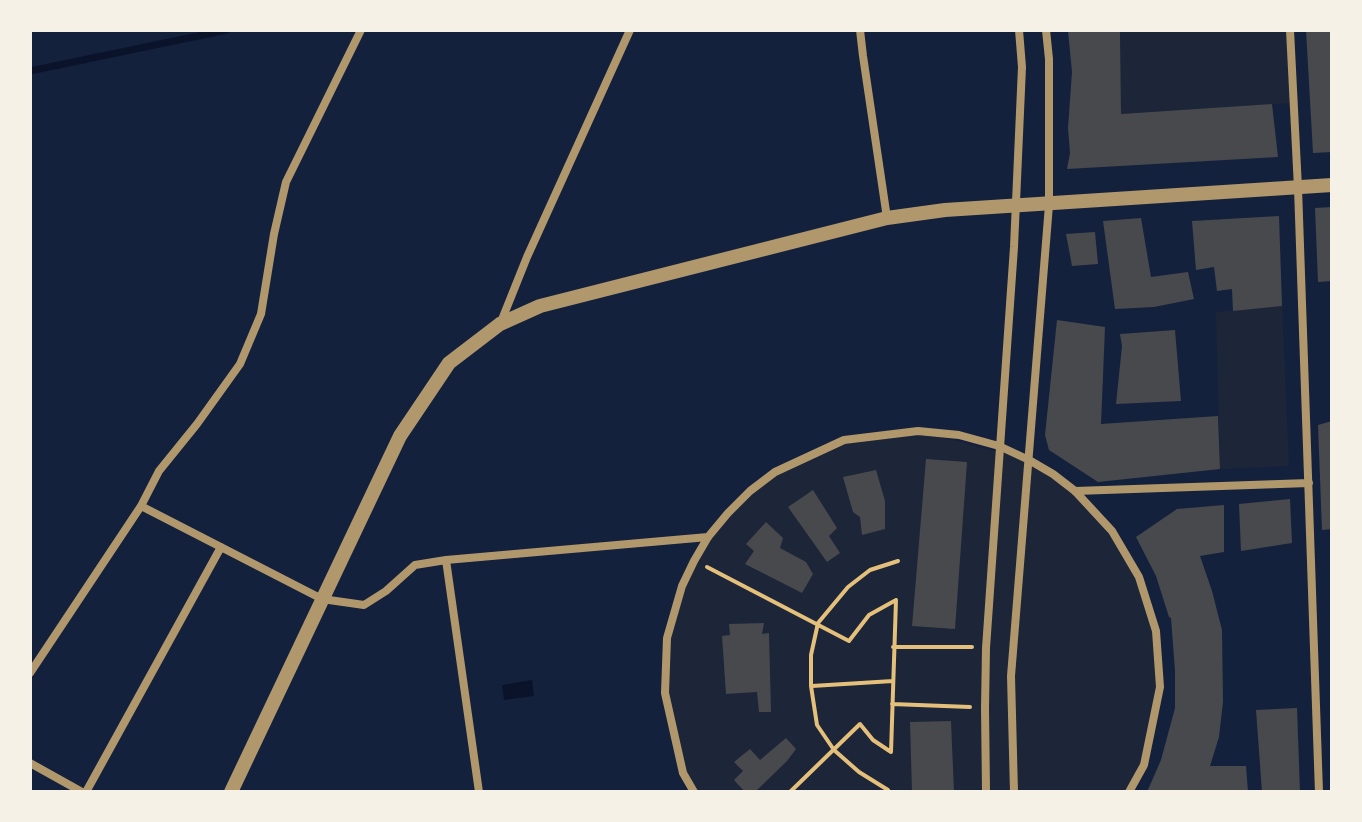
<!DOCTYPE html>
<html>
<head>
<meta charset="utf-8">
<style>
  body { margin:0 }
  #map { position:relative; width:1362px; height:822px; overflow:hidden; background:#14213d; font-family:Spectral,serif }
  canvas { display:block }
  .frame { position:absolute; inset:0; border:32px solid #f6f1e7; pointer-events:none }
</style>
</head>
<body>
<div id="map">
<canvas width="1362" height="822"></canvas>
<div class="frame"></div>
</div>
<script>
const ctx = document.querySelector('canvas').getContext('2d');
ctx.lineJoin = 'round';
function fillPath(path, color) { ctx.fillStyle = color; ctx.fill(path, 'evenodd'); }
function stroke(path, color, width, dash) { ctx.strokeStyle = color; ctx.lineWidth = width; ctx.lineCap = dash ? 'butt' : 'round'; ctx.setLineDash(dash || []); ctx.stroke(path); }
fillPath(new Path2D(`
  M1120,30H1289L1293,103L1121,114Z
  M1282,306L1289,466L1220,469L1216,312Z
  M918,431L1029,460L1075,491L1112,531L1139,577L1156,631L1160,687L1144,765L1129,792H694L683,773L665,693L667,638L682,586L708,537L775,472L844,440Z`), '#1d2539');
fillPath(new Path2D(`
  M532,680L534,696L504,700L502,685Z`), '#0b132b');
stroke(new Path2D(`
  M30,71L227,30`), '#0b132b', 7);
fillPath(new Path2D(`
  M1120,30L1121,114L1272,104L1278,157L1067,169L1070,153L1068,128L1072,72L1068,31Z
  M1306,30H1332V152L1313,153Z
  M1332,207V281L1318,282L1315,208Z
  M1279,216L1282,306L1233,311L1232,289L1217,291L1214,267L1196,270L1192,221Z
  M1141,218L1151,277L1188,272L1194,299L1154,307L1115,309L1103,221Z
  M1095,232L1098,264L1072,266L1066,234Z
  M1057,320L1105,327L1101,424L1218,416L1220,469L1098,482L1049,450L1045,435Z
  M1175,330L1181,401L1116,404L1122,346L1120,334Z
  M1332,421V529L1322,530L1318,425Z
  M926,459L967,462L955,629L912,626Z
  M876,470L885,501V529L862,535L860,517L853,512L843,477Z
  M813,490L837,528L829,536L840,553L827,562L788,507Z
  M1290,499L1292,543L1241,551L1239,504Z
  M1224,505V552L1200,556L1212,591L1222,630L1223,702L1219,737L1210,766H1246L1248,792H1147L1161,760L1175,708V671L1171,618L1169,617L1156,576L1136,537L1177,509Z
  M766,522L783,538L780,548L806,562L813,574L802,593L745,564L754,551L746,544Z
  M764,623L762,634L769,633L771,712H759L757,692L726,694L722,636L730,635L729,624Z
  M1297,708L1300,792H1262L1256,710Z
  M951,721L954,792H912L910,722Z
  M786,738L796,749L787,761L755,792H745L734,780L743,771L734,762L750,749L760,760Z`), '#48494c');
stroke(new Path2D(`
  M707,567L849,641L869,615L896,600
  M893,647H972
  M812,686L893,681
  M892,704L970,707
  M891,752L896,600
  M888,790L859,772L834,750L817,725L811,686V655L818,623L848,587L870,570L898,561
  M790,792L860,724L873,740L891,752`), '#e5c07b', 4);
stroke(new Path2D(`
  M860,30L863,56L887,218
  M1290,30L1298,188L1319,792
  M501,322L527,257L630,30
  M1075,491L1309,483
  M141,506L322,599L364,605L386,591L415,565L446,560L708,537
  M446,560L479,792
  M30,673L141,506L159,471L197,424L240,364L261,314L274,234L286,182L361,30
  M30,763L82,792
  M86,792L221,547
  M694,792L683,773L665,693L667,638L682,586L694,561L708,537L728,513L750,491L775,472L844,440L918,431L959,435L999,446L1029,460L1053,474L1075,491L1112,531L1139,577L1156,631L1160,687L1144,765L1129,792
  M986,792L985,708L986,648L1014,247L1022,67L1019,30
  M1014,792L1011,676L1049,205V59L1046,30`), '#b1986c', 8);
stroke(new Path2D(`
  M231,792L400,436L449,363L500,324L540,306L887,218L945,210L1332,185`), '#b1986c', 14);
</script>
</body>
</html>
